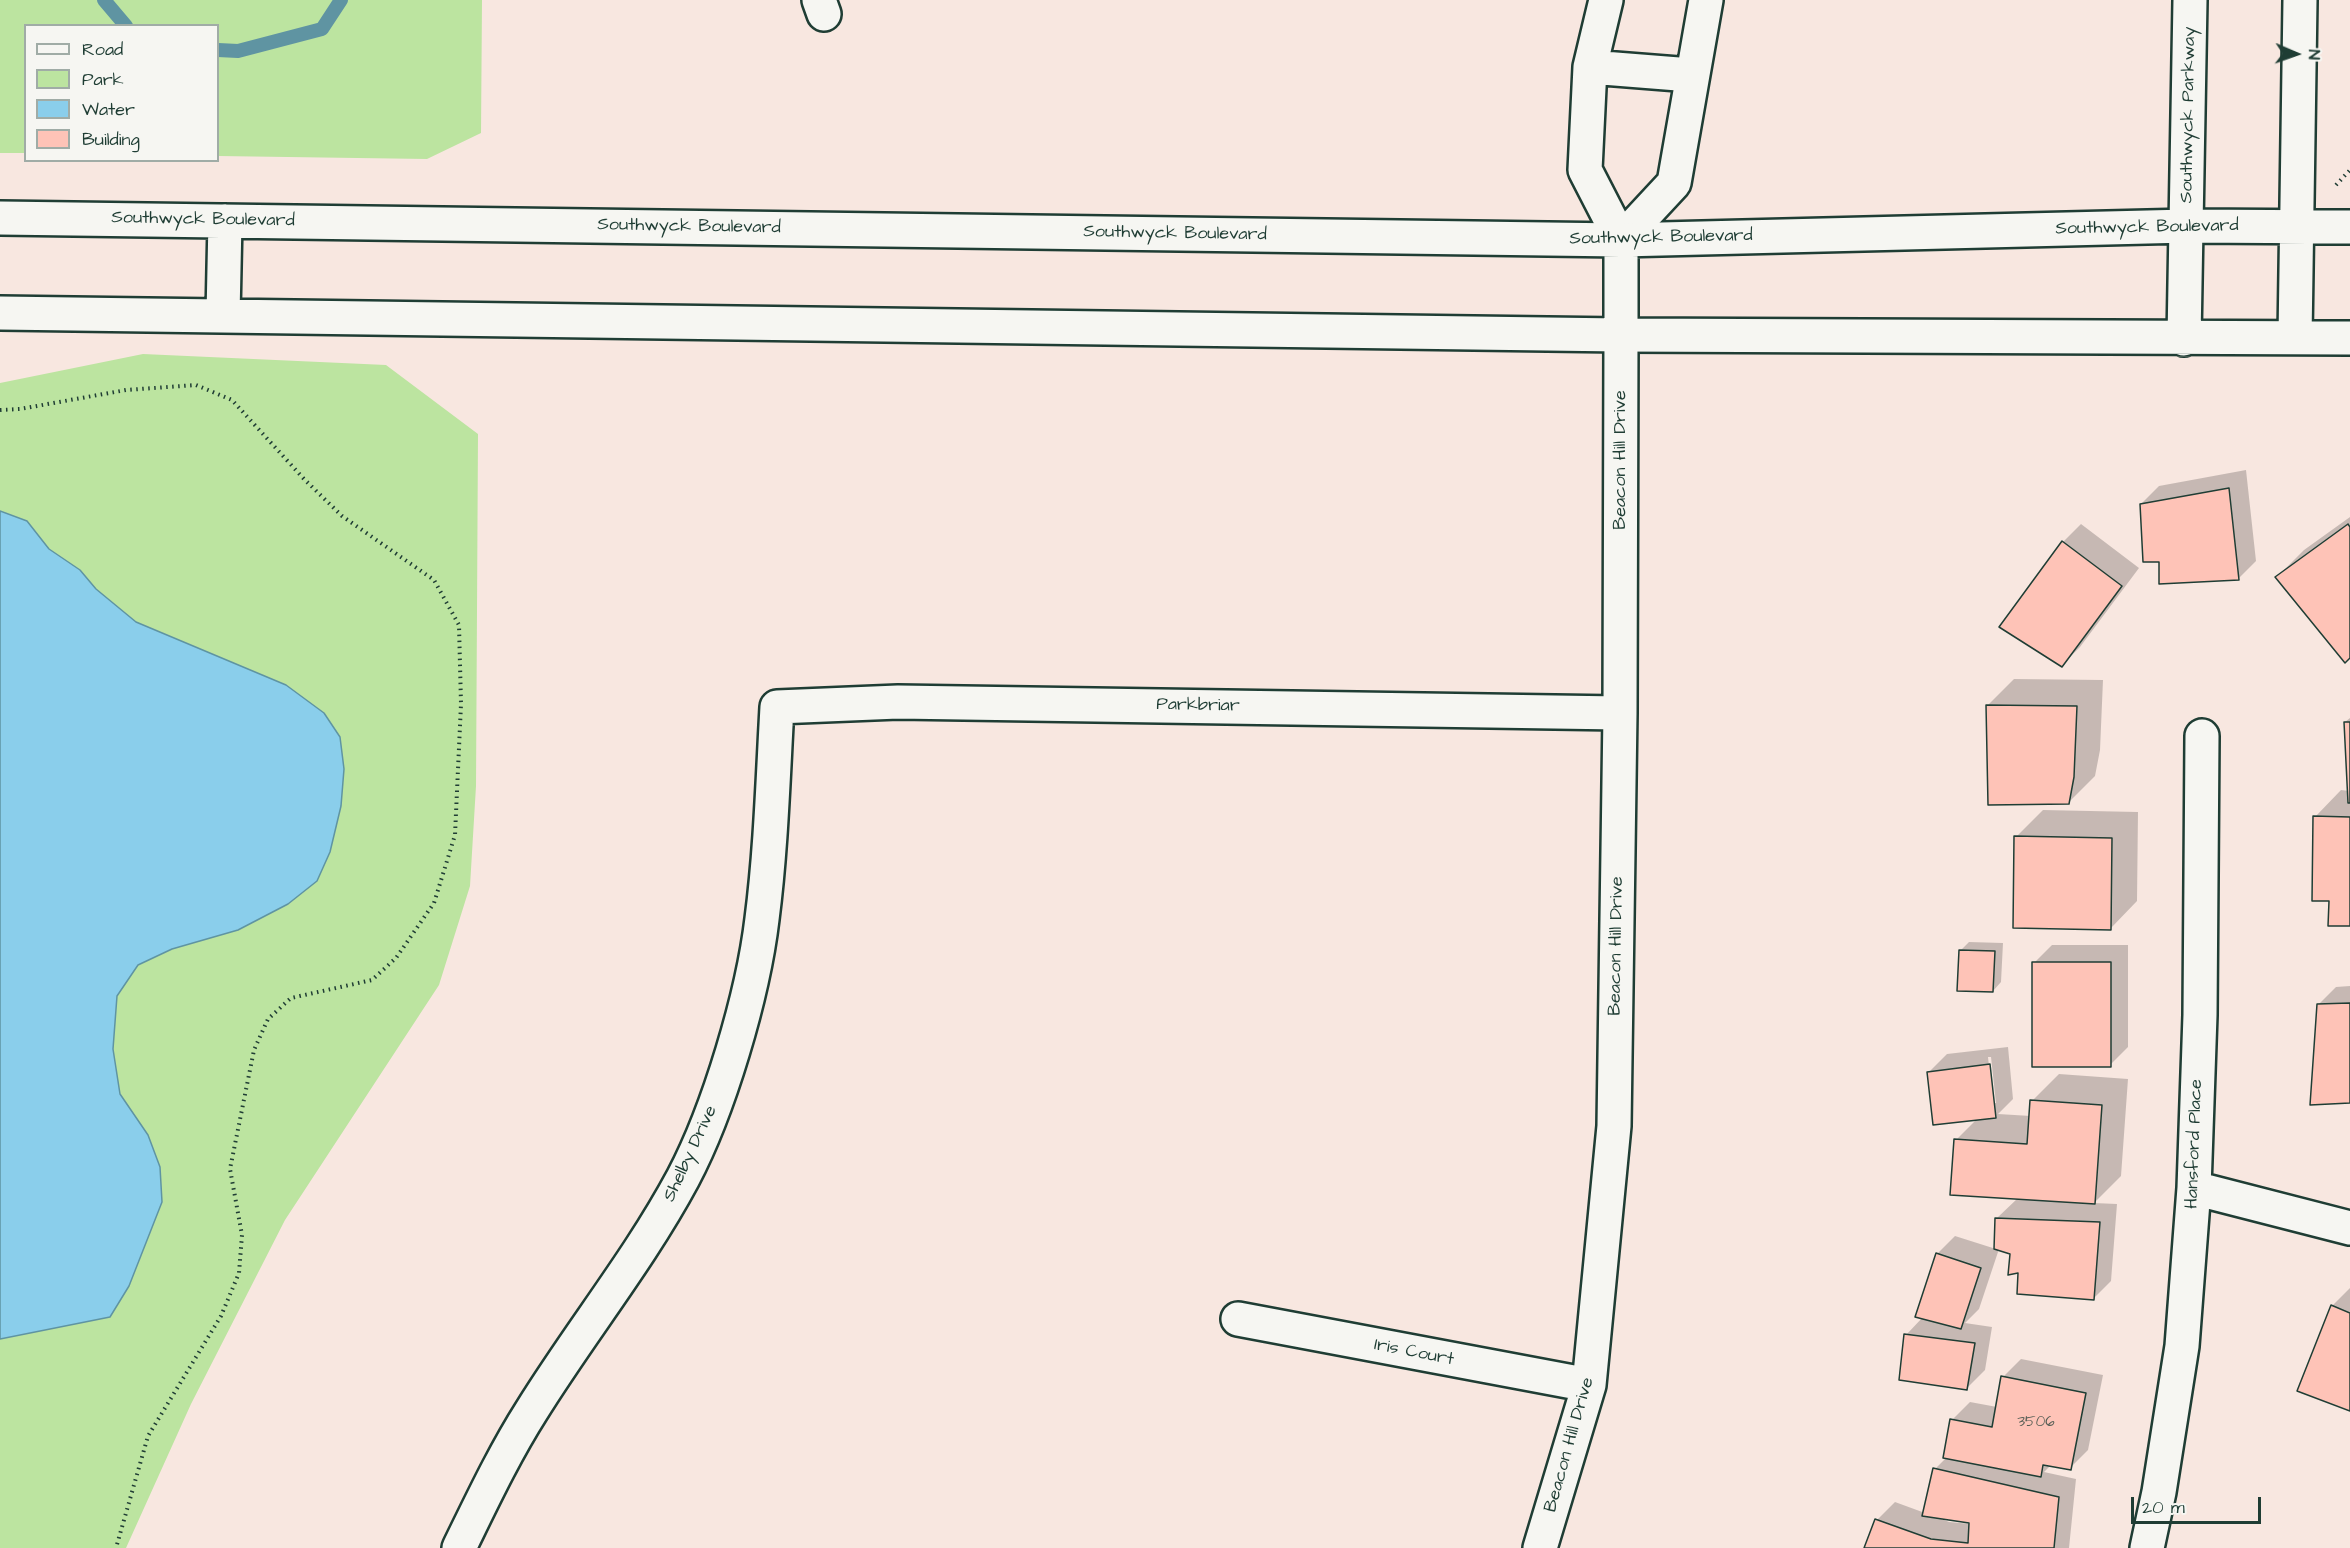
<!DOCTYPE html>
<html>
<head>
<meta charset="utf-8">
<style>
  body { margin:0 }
  #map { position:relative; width:2350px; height:1548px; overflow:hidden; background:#f8e7e0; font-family:"Architects Daughter",sans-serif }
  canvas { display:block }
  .legend { position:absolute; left:24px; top:24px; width:195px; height:138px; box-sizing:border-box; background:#f6f6f2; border:2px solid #a0aca6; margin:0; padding:8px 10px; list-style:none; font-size:18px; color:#1f3d34 }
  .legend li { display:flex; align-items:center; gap:12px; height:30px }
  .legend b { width:30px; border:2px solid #a0aca6 }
  .north { position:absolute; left:2266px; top:24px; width:60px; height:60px; -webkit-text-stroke:4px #f6f6f2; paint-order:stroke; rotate:92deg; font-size:16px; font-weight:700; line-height:24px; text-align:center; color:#1f3d34 }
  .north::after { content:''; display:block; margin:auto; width:21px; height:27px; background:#1f3d34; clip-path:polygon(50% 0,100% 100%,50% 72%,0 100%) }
  .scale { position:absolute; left:2131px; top:1497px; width:130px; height:27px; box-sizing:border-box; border:3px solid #1f3d34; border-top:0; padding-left:8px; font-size:18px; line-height:21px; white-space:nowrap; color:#1f3d34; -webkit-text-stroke:4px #f6f6f2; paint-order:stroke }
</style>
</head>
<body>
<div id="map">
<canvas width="2350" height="1548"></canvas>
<ul class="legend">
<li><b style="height:8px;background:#f6f6f2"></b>Road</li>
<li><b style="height:16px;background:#bce4a0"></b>Park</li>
<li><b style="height:16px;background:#8aceeb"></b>Water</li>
<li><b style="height:16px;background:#fec3b7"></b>Building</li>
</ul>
<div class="north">N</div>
<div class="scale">20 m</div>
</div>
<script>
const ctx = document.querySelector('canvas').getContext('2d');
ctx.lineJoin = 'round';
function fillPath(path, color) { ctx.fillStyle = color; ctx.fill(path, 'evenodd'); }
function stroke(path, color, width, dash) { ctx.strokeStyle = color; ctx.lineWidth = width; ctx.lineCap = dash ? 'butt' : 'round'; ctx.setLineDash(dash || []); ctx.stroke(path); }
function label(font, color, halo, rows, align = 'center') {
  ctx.font = font + ' "Architects Daughter",sans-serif'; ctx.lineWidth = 5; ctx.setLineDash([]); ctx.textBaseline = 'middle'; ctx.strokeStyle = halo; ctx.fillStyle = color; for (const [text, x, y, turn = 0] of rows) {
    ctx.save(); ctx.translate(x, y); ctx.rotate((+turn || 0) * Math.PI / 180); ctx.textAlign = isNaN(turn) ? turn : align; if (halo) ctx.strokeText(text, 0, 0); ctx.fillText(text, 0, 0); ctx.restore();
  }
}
fillPath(new Path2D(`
  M0,0H482L481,133L427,159L218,156V26H26L25,153H0Z
  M143,354L386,365L478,434L476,786L470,886L439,985L285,1220L191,1404L126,1548H0V383Z`), '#bce4a0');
const water = new Path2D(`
  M0,511L27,521L49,549L80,570L96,589L136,622L286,685L324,713L340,737L344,769L341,806L330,852L317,881L288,904L238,930L172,949L138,965L117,996L113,1049L120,1094L148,1135L160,1167L162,1202L129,1286L110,1317L0,1339Z`);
fillPath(water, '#8aceeb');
stroke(water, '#5f94a2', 1.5);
fillPath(new Path2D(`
  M2246,470L2256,561L2238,579L2160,561L2141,504L2159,486Z
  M2350,517V656L2277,577L2304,550Z
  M2081,524L2139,568L2080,647L2062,665L2001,626L2063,542Z
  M2014,679L2103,680L2100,750L2095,776L2068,803L1987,706Z
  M2350,718V925L2330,900L2315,817L2341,790L2349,791L2345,722Z
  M2043,810L2138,812L2137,901L2111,928L2016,837Z
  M1969,942L2003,943L2001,982L1993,991L1960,951Z
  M2052,945H2128V1047L2110,1065L2034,963Z
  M2350,986V1101L2318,1005L2336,987Z
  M2008,1047L2013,1099L1998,1114L2031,1116L2032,1101L2059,1074L2128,1079L2121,1176L2094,1203L2117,1204L2111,1281L2093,1299L2020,1271L2012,1253L1999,1249L1979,1309L1965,1323L1992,1327L1985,1370L1967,1388L1906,1335L1923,1317L1937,1254L1955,1236L1996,1249L1997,1218L2018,1198L1956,1140L1977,1119L1929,1072L1947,1054ZM1988,1057H1991L1996,1103H1993Z
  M2350,1288V1409L2332,1306Z
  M2021,1359L2103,1375L2088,1450L2070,1468L2051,1465L2044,1472L2076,1479L2069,1548H1866L1877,1520L1895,1502L1925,1513L1935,1469L1947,1457L1952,1420L1970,1402L1997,1407L2003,1377ZM1939,1518L1971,1521V1524L1949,1522Z`), '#0003');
stroke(new Path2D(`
  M104,0L126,26
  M218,50L238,51L322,29L341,0`), '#5f94a2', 14);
const building = new Path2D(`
  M2229,488L2239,580L2159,584V562H2143L2140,504Z
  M2348,524L2350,527V658L2345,663L2275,577Z
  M2062,541L2122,586L2062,667L1999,627Z
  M1986,705L2077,706L2074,777L2069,804L1988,805Z
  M2344,722H2350V803H2348Z
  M2313,816L2350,817V926H2328L2329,901H2312Z
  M2014,836L2112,838L2111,930L2013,928Z
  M1959,950L1995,951L1993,992L1957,991Z
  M2032,962H2111V1067H2032Z
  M2350,1003V1103L2310,1105L2317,1004Z
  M1990,1064L1996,1118L1933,1125L1927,1072Z
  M2030,1100L2102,1105L2095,1204L1950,1195L1954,1139L2027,1144Z
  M1995,1218L2100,1222L2094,1300L2017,1294L2018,1273L2008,1275L2010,1254L1994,1249Z
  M1936,1253L1981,1268L1961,1329L1915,1317Z
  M2331,1305L2350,1313V1411L2297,1391Z
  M1904,1334L1975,1343L1967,1390L1899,1380Z
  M2001,1376L2086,1393L2071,1470L2043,1465L2041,1477L1943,1458L1950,1419L1992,1427Z
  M1933,1468L2059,1497L2054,1548H1864L1875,1519L1931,1539L1968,1543L1969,1523L1922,1516Z`);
fillPath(building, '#fec3b7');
stroke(building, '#1f3d34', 1.5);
const street = new Path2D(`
  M819,0L824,14
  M1606,0L1590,67L1585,170L1621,240L1674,183L1706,0
  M1590,67L1691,75
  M2194,1188L2350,1228
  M1238,1319L1589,1385
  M459,1548C482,1501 504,1454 532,1410C581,1331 639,1260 683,1178C719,1110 753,995 762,919C771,849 773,778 777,707L898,702L1620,713
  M1540,1548L1589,1385L1614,1126L1620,713L1621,335
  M2147,1548L2159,1492L2182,1346L2194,1188L2200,1015L2202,736`);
const secondary = new Path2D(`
  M0,218L1621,240L2188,226L2350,227
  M1621,240V335
  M0,313L1621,335L2350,338
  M223,315L225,221
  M2295,338L2300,0
  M2184,339L2190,0`);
stroke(street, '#1f3d34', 38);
stroke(secondary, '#1f3d34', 38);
stroke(new Path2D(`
  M2336,185L2350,170
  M0,410L20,409L126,390L196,385L232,400L304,479L342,516L434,580L459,625L461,704L455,835L434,903L396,958L372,980L291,998L268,1019L254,1050L230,1169L242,1235L239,1273L221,1316L148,1436L116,1548`), '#1f3d34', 4, [1.5, 4.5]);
stroke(street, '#f6f6f2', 33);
stroke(secondary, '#f6f6f2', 33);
label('15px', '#575e55', null, [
  ["3506",2036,1423]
]);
label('18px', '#1f3d34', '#f6f6f2', [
  ["Southwyck Parkway",2189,115,-89],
  ["Southwyck Boulevard",203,220,1],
  ["Southwyck Boulevard",689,227,1],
  ["Southwyck Boulevard",2147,228,-1],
  ["Southwyck Boulevard",1175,234,1],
  ["Southwyck Boulevard",1661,238,-1],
  ["Beacon Hill Drive",1621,460,-90],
  ["Parkbriar",1198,706,1],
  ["Beacon Hill Drive",1617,946,-89],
  ["Hansford Place",2195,1144,-88],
  ["Shelby Drive",691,1154,-65],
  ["Iris Court",1414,1353,11],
  ["Beacon Hill Drive",1570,1445,-74]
]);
</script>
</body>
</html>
